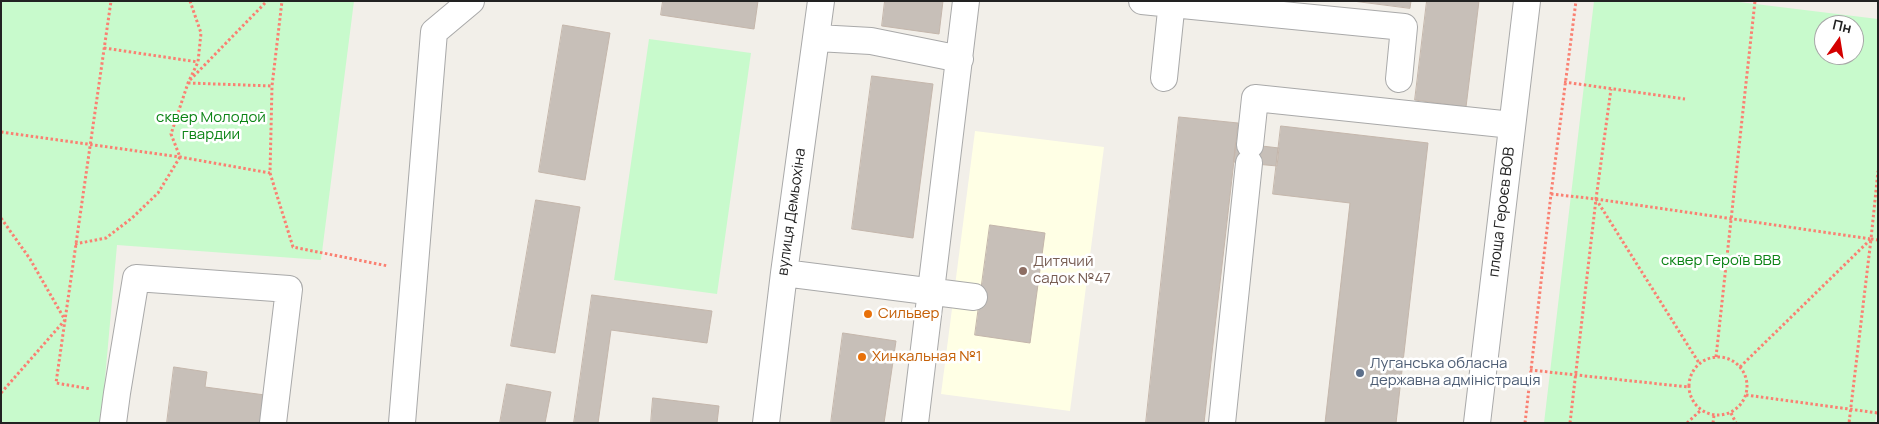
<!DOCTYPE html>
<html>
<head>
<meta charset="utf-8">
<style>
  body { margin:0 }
  #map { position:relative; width:1879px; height:424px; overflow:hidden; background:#f2efe9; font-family:Manrope,sans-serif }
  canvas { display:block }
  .frame { position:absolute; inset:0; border:2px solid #222; pointer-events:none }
  .north { position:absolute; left:1814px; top:15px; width:50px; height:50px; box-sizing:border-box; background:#fff; border:1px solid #a7a7a7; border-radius:50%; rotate:13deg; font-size:14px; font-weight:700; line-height:20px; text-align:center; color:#222 }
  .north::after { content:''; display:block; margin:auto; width:18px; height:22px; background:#d40000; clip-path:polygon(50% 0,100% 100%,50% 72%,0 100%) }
</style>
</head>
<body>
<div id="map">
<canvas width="1879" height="424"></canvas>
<div class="frame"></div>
<div class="north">Пн</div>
</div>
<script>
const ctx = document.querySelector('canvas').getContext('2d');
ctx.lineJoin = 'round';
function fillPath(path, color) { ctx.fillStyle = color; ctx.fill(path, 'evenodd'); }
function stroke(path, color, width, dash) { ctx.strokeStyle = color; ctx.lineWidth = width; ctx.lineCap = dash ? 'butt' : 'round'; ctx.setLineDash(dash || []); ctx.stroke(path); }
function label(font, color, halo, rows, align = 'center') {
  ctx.font = font + ' Manrope,sans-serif'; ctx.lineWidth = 5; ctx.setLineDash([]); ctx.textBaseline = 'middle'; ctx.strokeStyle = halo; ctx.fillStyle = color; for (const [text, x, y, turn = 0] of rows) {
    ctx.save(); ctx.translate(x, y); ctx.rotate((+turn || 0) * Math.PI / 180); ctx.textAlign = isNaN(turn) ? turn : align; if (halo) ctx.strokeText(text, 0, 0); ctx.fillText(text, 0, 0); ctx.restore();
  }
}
fillPath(new Path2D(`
  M975,131L1104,147L1070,411L941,394Z`), '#ffffe5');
fillPath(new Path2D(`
  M1,1H354L321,260L117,245L101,423H1Z
  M1594,1H1731L1878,19V402L1875,423H1544ZM1824,25H1854V55H1824Z
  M649,39L751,53L717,294L614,280Z`), '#c8facc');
const building = new Path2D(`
  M663,1H758L754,29L661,15Z
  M885,1H943L939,34L882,26Z
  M1353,1H1411L1410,8Z
  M1427,1H1479L1466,107L1415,100Z
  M563,25L610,33L585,180L539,172Z
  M872,76L933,84L913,238L852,229Z
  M1179,117L1238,123L1236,143L1204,423H1146Z
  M1281,126L1428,143L1396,423H1325L1350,203L1273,194Z
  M1236,143L1279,148L1277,166L1234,162Z
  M536,200L580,207L555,353L511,346Z
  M990,225L1045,233L1030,343L975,335Z
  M592,295L712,311L707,343L611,330L598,423H574Z
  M843,333L896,341L884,423H831Z
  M174,367L207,372L205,387L265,395L262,423H167Z
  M507,384L551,392L545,423H500Z
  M653,398L719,406L717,423H651Z`);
fillPath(building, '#c7bfb8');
stroke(building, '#c4b6ab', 1);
const minor = new Path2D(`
  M1142,1L1404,27L1399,79
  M817,38L871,41L960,59
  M1164,78L1172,1
  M1250,145L1255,98L1512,125
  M784,273L974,297
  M113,423L117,393L136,278L289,289L273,423
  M402,423L434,32L471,1
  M766,423L784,273L821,1
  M915,423L966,1
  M1222,423L1249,163
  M1477,423L1527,1`);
stroke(minor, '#a9a9a9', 28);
stroke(new Path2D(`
  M104,48L198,62
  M190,80L267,1
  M1564,82L1685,99
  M188,83L272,86
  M1,132L180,157L270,173L272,86L282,1
  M270,173L293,247L388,266
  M1551,194L1596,199L1871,239L1849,423
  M1596,199L1699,363
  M1,218L30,259L65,320L56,383L91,389
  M1871,239L1878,240
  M75,244L106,238L132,218L158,193L180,157L171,134L188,83L198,62L201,33L190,1
  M1689 386a29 29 0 1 1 58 0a29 29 0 1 1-58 0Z
  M1716,357L1755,1
  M1740,367L1871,239L1878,171
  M1530,370L1688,387
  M1,393L65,320L111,1
  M1746,395L1878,413
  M1731,413L1736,423
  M1525,423L1551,194L1576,1
  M1570,423L1596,199L1611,89
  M1687,423L1701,410
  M1713,423L1714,415`), '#fa8072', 3, [2.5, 2.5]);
stroke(minor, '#fff', 26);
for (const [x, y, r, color] of [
  [1023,271,5,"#8d6e63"],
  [868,314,5,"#e8710a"],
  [862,357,5,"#e8710a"],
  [1360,373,5,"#5c6f8a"]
]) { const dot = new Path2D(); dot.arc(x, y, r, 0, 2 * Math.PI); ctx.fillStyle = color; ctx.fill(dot); stroke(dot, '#fff', 2); }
label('15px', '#0c8416', '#fff', [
  ["сквер Молодой",211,118],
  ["гвардии",211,135],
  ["сквер Героїв ВВВ",1721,261]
]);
label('15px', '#222', '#fff', [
  ["вулиця Демьохіна",792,212,-82],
  ["площа Героєв ВОВ",1502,212,-83]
]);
label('15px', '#785e54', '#fff', [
  ["Дитячий",1033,262],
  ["садок №47",1033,279]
], 'left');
label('15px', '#c56008', '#fff', [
  ["Сильвер",878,314],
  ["Хинкальная №1",872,357]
], 'left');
label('15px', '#4e5e75', '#fff', [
  ["Луганська обласна",1370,364],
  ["державна адміністрація",1370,381]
], 'left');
</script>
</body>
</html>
